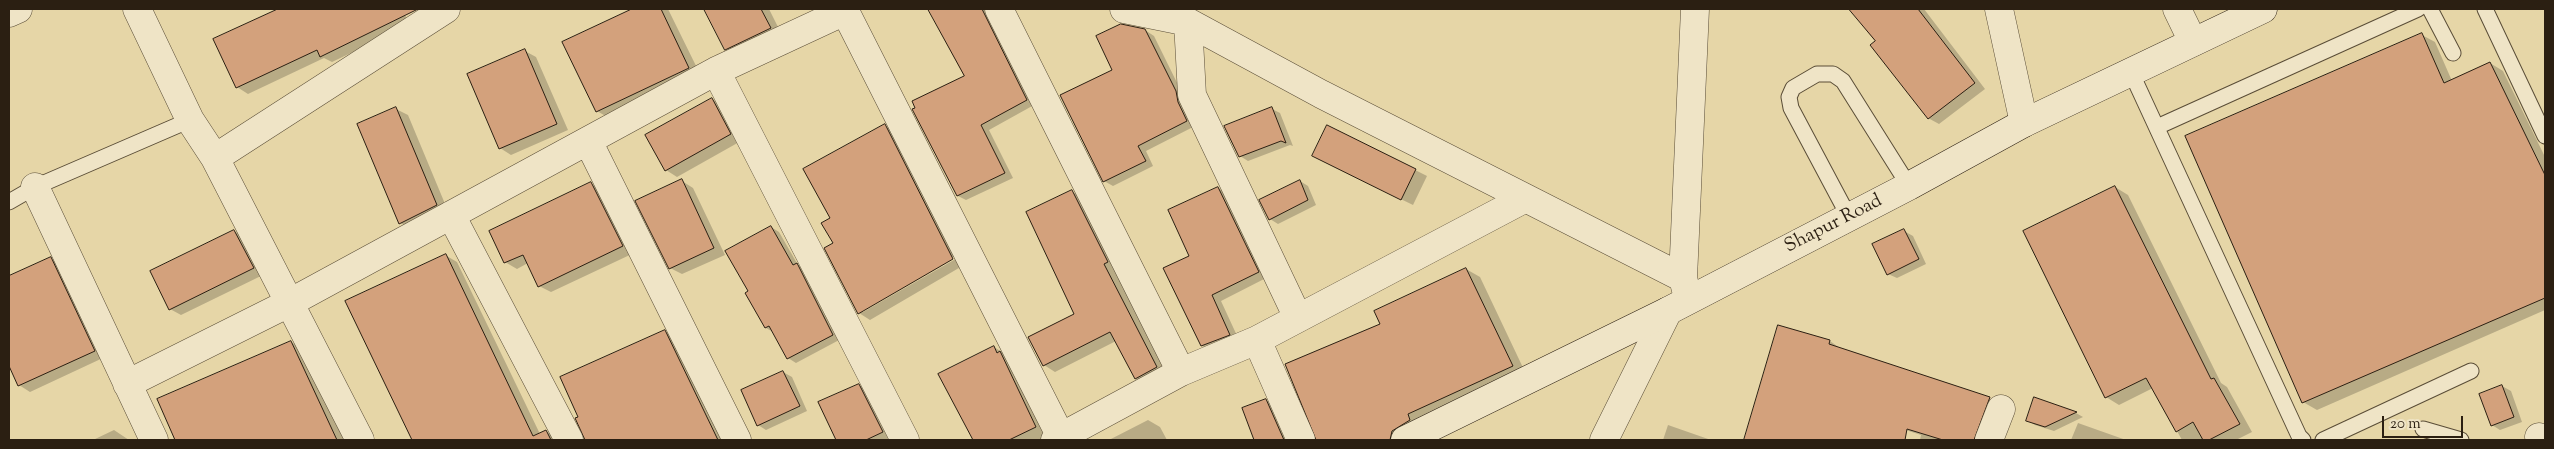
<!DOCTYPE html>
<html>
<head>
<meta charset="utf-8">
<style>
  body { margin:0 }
  #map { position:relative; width:2554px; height:449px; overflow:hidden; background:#e6d6a7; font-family:"Sorts Mill Goudy",serif }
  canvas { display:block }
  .frame { position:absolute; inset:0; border:10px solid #2b1f12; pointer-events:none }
  .scale { position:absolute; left:2382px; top:416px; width:81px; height:22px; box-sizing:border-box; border:2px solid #2b1f12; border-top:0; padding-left:6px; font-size:15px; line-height:18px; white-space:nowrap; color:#2b1f12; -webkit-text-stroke:4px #efe4c6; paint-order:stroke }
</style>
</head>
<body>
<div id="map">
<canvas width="2554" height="449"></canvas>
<div class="frame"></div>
<div class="scale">20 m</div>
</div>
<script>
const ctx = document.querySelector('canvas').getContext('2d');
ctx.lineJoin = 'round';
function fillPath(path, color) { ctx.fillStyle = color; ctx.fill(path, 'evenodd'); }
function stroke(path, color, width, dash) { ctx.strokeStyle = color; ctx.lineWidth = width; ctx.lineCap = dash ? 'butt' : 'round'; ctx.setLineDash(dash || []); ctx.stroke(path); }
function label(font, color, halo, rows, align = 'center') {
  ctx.font = font + ' "Sorts Mill Goudy",serif'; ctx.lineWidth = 5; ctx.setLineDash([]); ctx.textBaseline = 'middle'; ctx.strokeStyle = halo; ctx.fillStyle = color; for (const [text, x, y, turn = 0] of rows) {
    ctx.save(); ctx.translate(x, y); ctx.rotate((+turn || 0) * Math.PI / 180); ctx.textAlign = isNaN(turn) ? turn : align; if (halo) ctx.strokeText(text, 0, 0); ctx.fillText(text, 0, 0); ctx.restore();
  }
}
fillPath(new Path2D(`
  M281,9H402L410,25L332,62L324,58L248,94L237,87L215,40Z
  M635,9H668L700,74L609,118L597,111L564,42Z
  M706,9H769L782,35L738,55L726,49Z
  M929,9H991L1034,105L989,130L1013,178L966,200L958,196L966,77Z
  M1851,9H1924L1985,89L1939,124L1928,118L1876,41Z
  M1145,30L1154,36L1184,97L1195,126L1146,151L1153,166L1113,186L1104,181L1113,71Z
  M2422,35L2435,42L2452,81L2490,63L2503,71L2545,157V310L2317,410L2303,402Z
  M525,51L536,57L568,130L511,155L500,148Z
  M712,99L724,106L741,141L677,177L666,170Z
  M396,109L408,115L448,211L412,229L400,223Z
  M1272,109L1280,113L1293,146L1290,145L1248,161L1240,156Z
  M885,126L896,132L964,265L870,320L859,313L834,244L832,218ZM958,254L959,257L863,312V309Z
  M1328,126L1427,176L1413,205L1325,162Z
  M682,181L693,188L725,255L682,274L670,268Z
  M1300,181L1308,186L1316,205L1278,224L1270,219Z
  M591,184L603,190L634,253L551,292L539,286L528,263L517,269L505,262Z
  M2115,187L2128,195L2221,383L2227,387L2252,432L2236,440H2182L2153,388L2119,405L2106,397Z
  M1218,188L1228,194L1268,277L1221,301L1239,340L1212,351L1202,346L1165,269L1190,256Z
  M1072,192L1084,198L1168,374L1147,385L1136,378L1116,341L1055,372L1044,365L1076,314Z
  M771,227L779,232L798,265L805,270L841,339L796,363L788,358L773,332L766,328L746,293L749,292Z
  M234,231L246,238L265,274L181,315L170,309Z
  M1904,231L1913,236L1926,264L1897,278L1888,274Z
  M445,255L457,262L540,434L546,431L559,440H513L509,431L488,440H413L347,302Z
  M51,259L62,265L105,357L30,392L19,385L9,363V278Z
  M1466,269L1480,277L1526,374L1405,440H1318L1317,433L1382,325Z
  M664,331L676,338L726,440H586L577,419Z
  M1830,341L1841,349L1989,398L2002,405L1987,440H1920L1921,435L1884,423L1879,440H1775L1761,436Z
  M291,342L305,350L346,440H177L159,400Z
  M994,347L1005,354L1046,433V440H974L940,374Z
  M783,372L792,377L807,411L766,430L758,425Z
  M859,385L870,392L891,440H837L820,403Z
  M2502,386L2511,391L2522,422L2500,430L2492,425Z
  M2034,399L2076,413L2083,417L2054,431L2035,425L2027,420Z
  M1266,400L1274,405L1290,440H1256L1243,409Z
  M1148,420L1160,427L1167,440H1109Z
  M2078,423L2126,440H2071Z
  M1668,425L1711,440H1663Z
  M114,430L129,440H93Z`), '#0003');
const building = new Path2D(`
  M278,9H418L320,57L317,50L236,88L213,39Z
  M632,9H661L689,68L596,112L562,42Z
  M704,9H761L771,28L725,50Z
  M928,9H982L1027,100L981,125L1005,173L957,196L912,109L915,108L912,101L964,76Z
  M1849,9H1918L1975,83L1928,119L1870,45L1875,41Z
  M1121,24L1145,29L1176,91L1178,102L1187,121L1138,146L1146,161L1103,182L1060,95L1112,70L1096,36Z
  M2422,33L2444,83L2490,62L2545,175V298L2302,403L2185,136Z
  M525,49L557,124L499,149L467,74Z
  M712,98L731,134L665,171L645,135Z
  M396,107L437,205L399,224L357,124Z
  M1272,107L1286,143L1281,141L1239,157L1224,126Z
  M885,124L953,259L858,314L824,248L833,243L821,223L830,218L803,169Z
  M1327,125L1416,169L1401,200L1312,156Z
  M682,179L714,248L669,269L635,201Z
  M1300,180L1308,200L1269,220L1259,200Z
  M591,182L623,246L538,287L523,255L504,263L489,231Z
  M2115,186L2211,379L2214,378L2240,424L2209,440H2203L2193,422L2176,432L2146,378L2105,398L2023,231Z
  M1218,187L1259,272L1212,295L1230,335L1201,346L1163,268L1189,256L1168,210Z
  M1072,190L1108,262L1104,264L1157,367L1135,379L1110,332L1043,366L1028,337L1074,314L1026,212Z
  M771,226L793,265L797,263L833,335L787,359L769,326L765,328L745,293L748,291L725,251Z
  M1904,229L1919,259L1887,275L1872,244Z
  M234,230L254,268L169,310L150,271Z
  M446,254L533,436L546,430L551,440H412L345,301Z
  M51,257L95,351L18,386L9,366V276Z
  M1466,268L1513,366L1408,414L1410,420L1392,431L1390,440H1316L1285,364L1380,324L1374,311Z
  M1778,325L1830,340L1829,344L1990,397L1974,440H1943L1907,429L1905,440H1744Z
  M665,330L718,440H585L575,418L578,417L560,377Z
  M291,341L337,440H175L157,399Z
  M994,346L997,353L1000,351L1036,427L1009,440H973L938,374Z
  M783,371L800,406L757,426L741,390Z
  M859,384L883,432L866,440H836L818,402Z
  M2502,385L2514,417L2491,426L2479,394Z
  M2034,397L2077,412L2045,427L2026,421Z
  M1266,399L1284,440H1254L1242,408Z`);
fillPath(building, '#d3a17c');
stroke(building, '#2b1f12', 1);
const lane = new Path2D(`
  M2430,9L2453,53
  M2485,9L2545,136
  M2131,72L2299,436L2303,440
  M2157,127L2418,9
  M9,202L35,187L190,120
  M1849,217L1791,108L1789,97L1793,88L1817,74H1833L1843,81L1909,186
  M2423,429L2461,440
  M2323,440L2471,371`);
const street = new Path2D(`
  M137,9L190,120L215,158L360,440
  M999,9L1181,372
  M1124,9L1188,22L1192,95L1298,318
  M1999,9L2024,123
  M2177,9L2193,42
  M845,11L1061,437
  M9,13L18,9
  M1188,22L1321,94L1683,278
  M716,71L905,440
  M588,141L737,440
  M215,158L446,9
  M35,187L154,440
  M451,215L569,440
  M1687,294L1683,278L1695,9
  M1257,340L1301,440
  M127,384L291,302L716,71L845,11V9
  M2539,437L2545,439
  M1055,440L1181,372L1257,340L1524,199
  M1604,440L1668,311
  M1989,440L2001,409`);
const secondary = new Path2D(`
  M1405,440L1668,311L1909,186L2024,123L2263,9`);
stroke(lane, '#5a4d37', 17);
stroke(street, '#5a4d37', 29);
stroke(secondary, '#2b1f12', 29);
stroke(lane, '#efe4c6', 15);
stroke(street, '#efe4c6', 28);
stroke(secondary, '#efe4c6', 28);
label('19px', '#2b1f12', '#efe4c6', [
  ["Shapur Road",1834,225,-27]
]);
</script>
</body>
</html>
